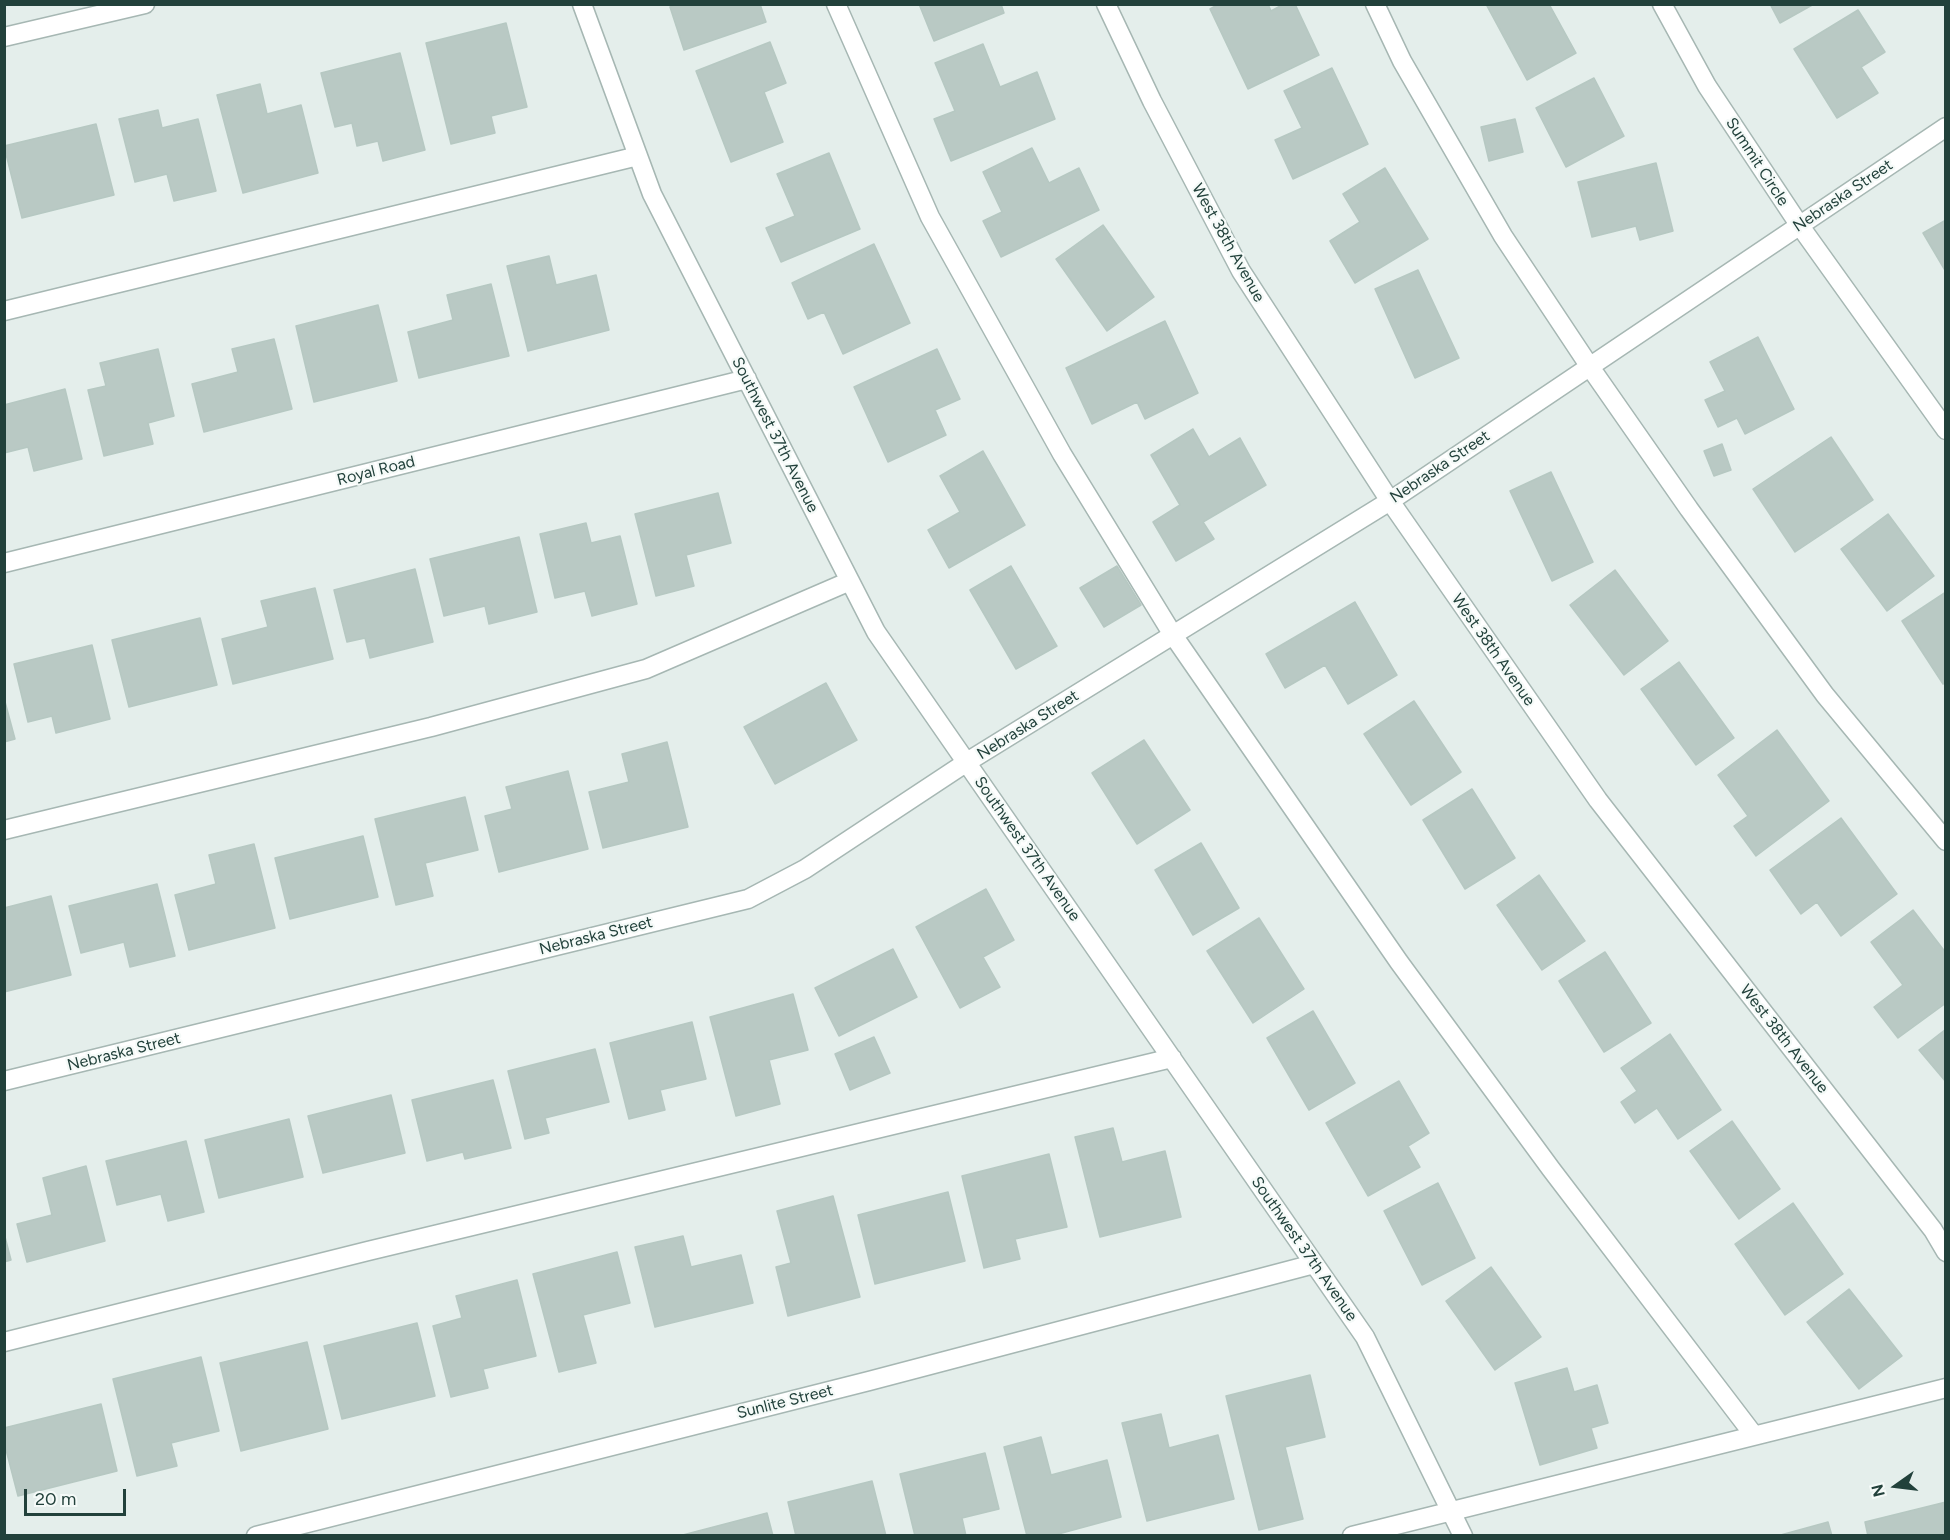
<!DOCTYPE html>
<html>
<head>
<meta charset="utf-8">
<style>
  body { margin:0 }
  #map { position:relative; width:1950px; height:1540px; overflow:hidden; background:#e4eeeb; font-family:Figtree,sans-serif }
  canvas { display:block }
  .frame { position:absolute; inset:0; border:6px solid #22413b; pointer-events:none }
  .north { position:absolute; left:1866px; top:1456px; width:60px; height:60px; -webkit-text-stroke:4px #f5faf8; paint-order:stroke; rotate:256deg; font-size:16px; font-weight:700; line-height:24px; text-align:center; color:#22413b }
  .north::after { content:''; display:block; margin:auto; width:21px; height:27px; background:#22413b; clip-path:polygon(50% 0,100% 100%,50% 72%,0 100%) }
  .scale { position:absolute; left:24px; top:1489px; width:102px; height:27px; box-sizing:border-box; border:3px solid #22413b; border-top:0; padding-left:8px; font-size:18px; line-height:21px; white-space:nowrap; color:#22413b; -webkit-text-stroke:4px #f5faf8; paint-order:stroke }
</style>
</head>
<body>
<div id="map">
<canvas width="1950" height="1540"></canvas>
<div class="frame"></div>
<div class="north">N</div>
<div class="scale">20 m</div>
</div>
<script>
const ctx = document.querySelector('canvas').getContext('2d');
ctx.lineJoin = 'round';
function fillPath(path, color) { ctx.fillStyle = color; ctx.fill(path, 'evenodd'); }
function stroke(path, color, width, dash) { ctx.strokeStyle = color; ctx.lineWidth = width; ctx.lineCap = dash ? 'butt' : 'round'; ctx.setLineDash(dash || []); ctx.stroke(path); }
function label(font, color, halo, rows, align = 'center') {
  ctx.font = font + ' Figtree,sans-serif'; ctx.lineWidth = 4.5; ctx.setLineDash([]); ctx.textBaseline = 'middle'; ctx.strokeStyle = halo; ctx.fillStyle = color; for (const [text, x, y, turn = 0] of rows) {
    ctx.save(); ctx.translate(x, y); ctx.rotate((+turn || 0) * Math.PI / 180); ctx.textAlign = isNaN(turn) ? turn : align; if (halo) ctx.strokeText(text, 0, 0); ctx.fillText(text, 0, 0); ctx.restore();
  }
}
const building = new Path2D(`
  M676,4H760L766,22L684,50L670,7Z
  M919,4H1001L1004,13L934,41Z
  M1219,4H1268L1271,11L1284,4H1295L1319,55L1248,89L1210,9Z
  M1490,4H1549L1576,53L1527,80L1487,6Z
  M1770,4H1814L1780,23Z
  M1858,10L1885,52L1861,67L1878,93L1837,118L1794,49Z
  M506,23L527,107L491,116L495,133L451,144L426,43Z
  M770,42L786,83L764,92L783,142L731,162L696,71Z
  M983,44L1000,87L1037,72L1055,119L951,161L934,119L955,111L935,63Z
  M400,53L425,150L383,161L378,141L357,146L352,123L335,127L321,73Z
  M1332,68L1368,144L1293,179L1275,140L1302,128L1284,91Z
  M1594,78L1624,136L1566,167L1536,108Z
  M260,84L267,114L301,105L318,173L243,193L217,95Z
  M158,110L162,128L198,119L216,191L174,201L167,174L135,182L119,119Z
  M1515,119L1523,152L1489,161L1481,127Z
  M96,124L114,195L22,218L4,146Z
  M1032,148L1049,183L1079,168L1099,210L1001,257L983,221L1002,212L983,172Z
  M829,153L860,229L781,262L766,228L795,216L777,174Z
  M1656,163L1673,231L1640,240L1636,226L1592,237L1578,182Z
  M1385,168L1428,239L1355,283L1330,241L1360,222L1343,194Z
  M1946,220V272L1923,233Z
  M1103,225L1154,297L1107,331L1056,259Z
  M874,244L910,323L843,354L824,312L808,319L792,283Z
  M549,256L556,285L596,275L609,330L528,351L507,266Z
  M1418,270L1459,358L1415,378L1375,289Z
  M491,284L509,356L419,378L408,332L453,320L447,295Z
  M378,305L397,381L314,402L296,326Z
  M1165,321L1198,393L1145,419L1137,402L1092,424L1066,368Z
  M1758,337L1794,409L1745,434L1737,418L1718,427L1705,400L1725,391L1710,362Z
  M274,339L292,409L204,432L192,384L238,372L232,349Z
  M158,349L174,416L148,423L153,444L104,456L88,390L106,386L100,363Z
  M937,349L960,399L935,410L946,435L888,462L854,387Z
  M65,389L82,459L34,471L28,447L4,453V405Z
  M1193,429L1209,457L1240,438L1266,485L1203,522L1214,539L1176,561L1153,522L1180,505L1151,455Z
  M1831,437L1873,500L1795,552L1753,489Z
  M1722,444L1731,470L1714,476L1704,451Z
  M983,451L1025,525L949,568L928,530L960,512L940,476Z
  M1551,472L1593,562L1552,581L1510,491Z
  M718,493L731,543L686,555L694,586L656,596L635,514Z
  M1888,514L1934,576L1887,611L1841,549Z
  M586,523L591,543L620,536L637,604L592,616L585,591L555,598L540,534Z
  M519,537L537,612L489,624L485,606L444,616L430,559Z
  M1011,566L1057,646L1016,669L970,590Z
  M1117,566L1141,605L1104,627L1080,588Z
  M415,569L433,642L370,658L365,638L347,642L334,590Z
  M1615,570L1668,641L1624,675L1570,605Z
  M315,588L333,659L233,684L222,639L268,627L261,601Z
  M1946,592V683L1943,684L1902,621Z
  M1355,602L1397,675L1348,704L1325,665L1285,688L1266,654Z
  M200,618L217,685L129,707L112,640Z
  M92,645L110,719L56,733L52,716L28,722L14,664Z
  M1679,662L1734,738L1696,765L1641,689Z
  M826,683L857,740L775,784L744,727Z
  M4,698L15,739L4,742Z
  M1414,701L1461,772L1411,805L1364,734Z
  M1777,730L1829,801L1756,856L1734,826L1748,816L1718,775Z
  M1144,740L1190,810L1137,844L1092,773Z
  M667,742L688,827L603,848L589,792L629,782L622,754Z
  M568,771L588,849L499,872L485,816L512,809L506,787Z
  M1472,789L1515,858L1465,889L1423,820Z
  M465,797L478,850L425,863L433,896L396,905L375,819Z
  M1841,818L1897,894L1841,936L1817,902L1801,914L1770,870Z
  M363,836L378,897L290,919L275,858Z
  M1201,843L1239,908L1193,935L1155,870Z
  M254,844L275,928L189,950L175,895L216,884L209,855Z
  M1539,875L1585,941L1542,970L1497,905Z
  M157,884L175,956L130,967L124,942L81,953L69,906Z
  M986,889L1014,940L983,957L1000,987L960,1008L916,927Z
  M51,896L71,975L4,992V908Z
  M1913,910L1946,953V1003L1898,1038L1874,1007L1903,985L1871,942Z
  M1259,918L1304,989L1253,1023L1207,951Z
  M893,949L917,997L839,1036L815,988Z
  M1605,952L1651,1023L1604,1052L1559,981Z
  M793,994L808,1050L769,1060L780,1104L736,1116L710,1017Z
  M1313,1011L1355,1083L1309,1110L1267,1038Z
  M692,1022L706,1079L660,1090L665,1110L629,1119L610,1043Z
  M1946,1029V1082L1919,1050Z
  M1670,1034L1721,1110L1678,1139L1657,1108L1635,1123L1621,1102L1637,1091L1621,1068Z
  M874,1037L890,1073L850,1090L835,1054Z
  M595,1049L609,1102L545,1118L549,1133L525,1139L508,1071Z
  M493,1080L511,1148L465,1159L463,1152L427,1161L412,1100Z
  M1399,1081L1429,1133L1408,1146L1420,1167L1368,1196L1326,1123Z
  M391,1095L405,1153L323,1173L308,1116Z
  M289,1119L303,1177L219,1198L205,1140Z
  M1732,1121L1780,1189L1739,1219L1690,1151Z
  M1113,1128L1122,1162L1165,1151L1181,1217L1100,1237L1075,1137Z
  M186,1141L204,1212L168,1221L161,1194L117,1205L106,1161Z
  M1049,1154L1067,1227L1015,1239L1020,1259L984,1268L962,1176Z
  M86,1166L105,1241L27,1262L17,1224L52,1215L43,1178Z
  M1438,1183L1475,1258L1422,1285L1384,1211Z
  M948,1192L965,1261L875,1284L858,1215Z
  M833,1196L860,1297L788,1316L776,1267L791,1263L777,1211Z
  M1793,1203L1843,1274L1785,1315L1735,1244Z
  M4,1233L11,1260L4,1262Z
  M683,1236L691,1267L741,1255L753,1303L655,1327L635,1247Z
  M617,1252L630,1303L583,1315L596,1363L559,1372L533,1274Z
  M1491,1267L1541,1337L1495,1370L1446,1301Z
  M517,1280L536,1356L483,1369L488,1388L451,1397L433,1326L462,1318L456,1296Z
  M1849,1289L1902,1356L1859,1389L1807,1322Z
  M417,1323L435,1396L342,1419L324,1346Z
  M307,1342L328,1429L241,1451L220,1363Z
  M201,1357L219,1431L171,1443L177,1466L137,1476L113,1379Z
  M1567,1368L1574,1392L1597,1385L1608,1423L1591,1428L1597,1448L1540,1465L1515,1383Z
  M1310,1375L1325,1437L1285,1447L1303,1519L1259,1530L1226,1396Z
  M101,1404L117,1471L18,1496L4,1442V1428Z
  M1161,1414L1169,1448L1218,1435L1234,1499L1147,1521L1122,1423Z
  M1041,1437L1051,1475L1107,1460L1121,1517L1051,1536H1027L1004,1447Z
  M985,1453L999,1509L962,1518L966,1536H915L900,1474Z
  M872,1481L886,1536H796L788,1502Z
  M1946,1502V1536H1868L1865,1522Z
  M767,1513L773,1536H679Z
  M1828,1522L1832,1536H1777Z`);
fillPath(building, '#b9c9c4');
stroke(building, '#b6c8c2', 1.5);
const minor = new Path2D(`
  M582,4L652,194L876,632L1365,1337L1463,1536
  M836,4L930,217L1062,454L1173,635L1399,962L1551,1169L1753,1434
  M1106,4L1152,101L1241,271L1390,501L1598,800L1933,1230L1946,1252
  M1375,4L1402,61L1503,236L1590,367L1689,509L1825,695L1946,841
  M1662,4L1707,86L1800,226L1946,430
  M4,37L145,4
  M4,311L638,156
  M4,563L747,379
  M4,830L431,727L646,669L850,581
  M4,1081L748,899L805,869L967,762L1390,501L1946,127
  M4,1342L368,1251L1172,1058
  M256,1536L869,1381L1314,1264
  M1352,1536L1946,1388`);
stroke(minor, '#a6b7b3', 21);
stroke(minor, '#fff', 18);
label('16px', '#22413b', '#f5faf8', [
  ["Summit Circle",1757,162,57],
  ["Nebraska Street",1843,196,-34],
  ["West 38th Avenue",1228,243,61],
  ["Southwest 37th Avenue",775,435,63],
  ["Nebraska Street",1440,467,-34],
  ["Royal Road",376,471,-14],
  ["West 38th Avenue",1493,650,55],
  ["Nebraska Street",1028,725,-32],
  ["Southwest 37th Avenue",1027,849,55],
  ["Nebraska Street",596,936,-14],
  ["West 38th Avenue",1784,1039,52],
  ["Nebraska Street",124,1052,-14],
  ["Southwest 37th Avenue",1304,1249,55],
  ["Sunlite Street",785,1402,-14]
]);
</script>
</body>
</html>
